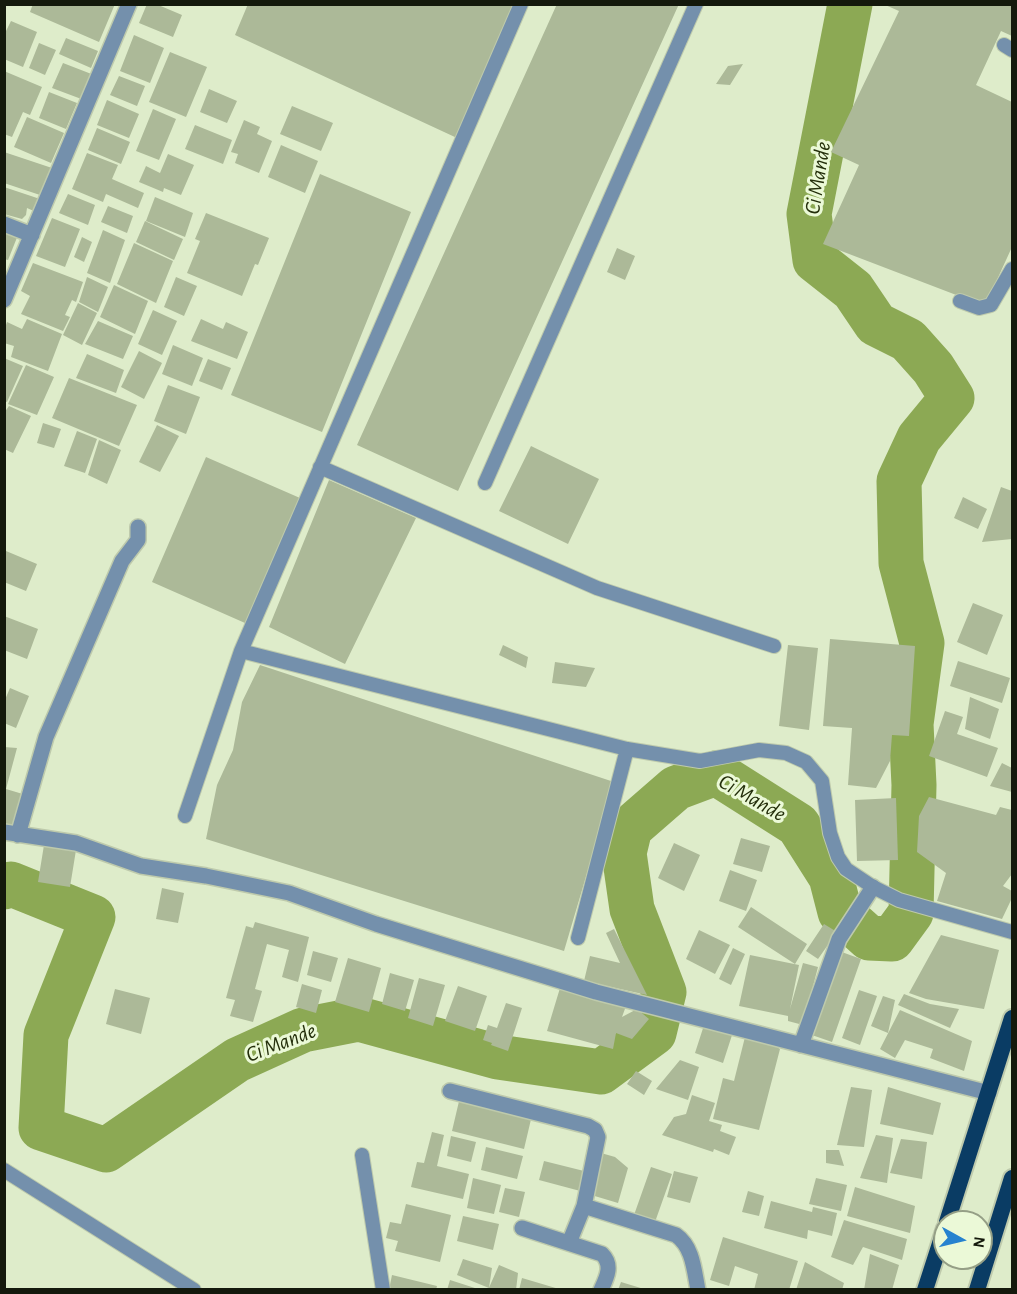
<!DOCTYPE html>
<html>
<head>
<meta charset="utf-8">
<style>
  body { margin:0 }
  #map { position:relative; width:1017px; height:1294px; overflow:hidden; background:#deecca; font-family:"Alegreya Sans",sans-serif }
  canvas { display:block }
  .frame { position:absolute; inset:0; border:6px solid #14190c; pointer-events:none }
  .north { position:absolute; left:933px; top:1210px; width:60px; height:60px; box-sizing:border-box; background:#ebf9d7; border:2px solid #959f86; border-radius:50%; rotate:98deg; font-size:16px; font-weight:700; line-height:24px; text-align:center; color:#14190c }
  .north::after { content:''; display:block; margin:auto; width:21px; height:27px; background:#2682cf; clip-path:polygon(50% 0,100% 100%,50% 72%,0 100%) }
</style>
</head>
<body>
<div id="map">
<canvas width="1017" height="1294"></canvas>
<div class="frame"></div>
<div class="north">N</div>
</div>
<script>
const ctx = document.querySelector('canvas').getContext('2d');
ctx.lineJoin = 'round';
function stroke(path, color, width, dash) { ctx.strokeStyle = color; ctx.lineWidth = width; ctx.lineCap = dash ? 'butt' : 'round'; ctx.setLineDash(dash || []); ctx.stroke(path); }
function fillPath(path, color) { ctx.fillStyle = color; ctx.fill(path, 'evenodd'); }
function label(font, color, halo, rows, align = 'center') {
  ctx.font = font + ' "Alegreya Sans",sans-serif'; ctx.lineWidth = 6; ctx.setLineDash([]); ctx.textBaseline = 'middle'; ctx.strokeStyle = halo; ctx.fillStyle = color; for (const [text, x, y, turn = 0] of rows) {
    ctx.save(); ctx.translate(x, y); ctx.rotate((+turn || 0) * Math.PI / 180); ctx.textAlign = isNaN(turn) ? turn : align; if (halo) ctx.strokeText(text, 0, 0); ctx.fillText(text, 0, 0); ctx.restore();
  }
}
stroke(new Path2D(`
  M4,887L11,884L93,917L46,1035L41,1128L106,1150L237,1060L303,1030L359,1019L498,1057L601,1072L654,1033L664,992L632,909L624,853L630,828L676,788L716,773L798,825L831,877L840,912L869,938L892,939L911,913L914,785L911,724L922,643L901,563L899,481L919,438L952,398L933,368L908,340L876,324L853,290L815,260L809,214L850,4`), '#8ca954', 45);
fillPath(new Path2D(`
  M33,4H115L99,42L30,12Z
  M147,4H156L182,15L173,37L139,23Z
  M248,4H516L457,138L235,35Z
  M557,4H679L458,491L357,445Z
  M883,4H1012V36L1001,31L976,85L1012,102V247L985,306L823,244L859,165L831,152L899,11Z
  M11,21L37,32L23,67L4,59V35Z
  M134,35L164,48L150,83L120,71Z
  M66,38L98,51L91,68L59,54Z
  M39,43L56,50L45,75L29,68Z
  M170,52L207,67L186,117L149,102Z
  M63,63L94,75L84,100L52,88Z
  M743,64L730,85L716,84L728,66Z
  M4,71L42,87L30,115L23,112L12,137L4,134Z
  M119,76L145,86L137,106L110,95Z
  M209,89L237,101L227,123L200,112Z
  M49,92L77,103L66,129L39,118Z
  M107,100L139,114L129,138L97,125Z
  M292,106L333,123L321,151L280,134Z
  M153,109L176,119L159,160L136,151Z
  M27,117L64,133L51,163L14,147Z
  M244,120L260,127L257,134L272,141L259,173L235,163L238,154L231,152Z
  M195,125L232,140L223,164L185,149Z
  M97,128L130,142L121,164L88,150Z
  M281,145L318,161L305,193L268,177Z
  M4,152L52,168L43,196L4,183Z
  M87,153L118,165L112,179L144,193L138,208L106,194L103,202L72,189Z
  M168,154L194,165L181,195L164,188L163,192L139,182L146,166L160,173Z
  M320,174L411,212L322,432L231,395Z
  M4,187L40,199L36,212L27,208L26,215L22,219L4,214Z
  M68,194L95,205L88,225L59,213Z
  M155,197L193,213L185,237L146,221Z
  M108,206L133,216L127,233L101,222Z
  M206,213L269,238L258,265L255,264L242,296L187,273L200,241L195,239Z
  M52,218L80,229L65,267L36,256Z
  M145,221L183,239L174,260L136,242Z
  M4,224L20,230L8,260L4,259Z
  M103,230L125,240L110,283L87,273Z
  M82,237L92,242L84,262L74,257Z
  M134,243L173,261L156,303L117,284Z
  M617,248L635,256L625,280L607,272Z
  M33,263L83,282L76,302L72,300L65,315L70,317L63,331L21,314L30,296L21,291Z
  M87,277L108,287L98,312L79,302Z
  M176,277L197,286L184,316L164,307Z
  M114,285L148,301L135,334L100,317Z
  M78,303L97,313L82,345L63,335Z
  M153,310L177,321L162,355L138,344Z
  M27,319L62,334L48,371L11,357L14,346L4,343V331L7,322L22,329Z
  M201,319L223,329L226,322L248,332L237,359L191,341Z
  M98,321L133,336L123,359L85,344Z
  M173,345L203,358L192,386L162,374Z
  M139,351L162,363L144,399L121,387Z
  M87,354L124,370L116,393L76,378Z
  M4,358L23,366L7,402L4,401Z
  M208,359L231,368L222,390L199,381Z
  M26,365L54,377L37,415L8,404Z
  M69,378L137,405L119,446L52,418Z
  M168,385L200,397L186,434L154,421Z
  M9,406L31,416L13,453L4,449V413Z
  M43,423L61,429L54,448L37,443Z
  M157,425L179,436L160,472L139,462Z
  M77,431L97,439L85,473L64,466Z
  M99,440L121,450L107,484L88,475Z
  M531,446L599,479L568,544L499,511Z
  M206,457L300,498L245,623L152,582Z
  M329,480L416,518L345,664L269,627Z
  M1001,487L1012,491V539L982,542Z
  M963,497L987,509L978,529L954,518Z
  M6,551L37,564L26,591L4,582Z
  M973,603L1003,615L987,655L957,642Z
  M4,616L38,629L27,659L4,650Z
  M830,639L915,646L909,736L892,735L890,761L876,788L848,785L852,728L823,726Z
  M503,645L528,657L526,668L499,655Z
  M788,645L818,648L809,730L779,726Z
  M958,661L1010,678L1002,703L950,686Z
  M555,662L595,668L586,687L552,683Z
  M260,665L614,782L564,951L206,839L217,785L233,750L242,702Z
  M10,688L29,696L16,728L4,723V702Z
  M970,697L999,709L990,739L965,729Z
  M945,711L963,717L957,734L998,748L987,777L929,756Z
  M4,747L17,748L6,789L26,795L16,831L4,827Z
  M1002,763L1012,768V792L990,786Z
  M929,797L996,815L1000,807L1012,810V874L1003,886L1012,891V898L1002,919L937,901L946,873L917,852L919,816Z
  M896,798L898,860L857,861L855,800Z
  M741,838L770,846L762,872L733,864Z
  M674,843L700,855L684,891L658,878Z
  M44,845L76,850L70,887L38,882Z
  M730,870L757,880L746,911L719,901Z
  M162,888L184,893L178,923L156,919Z
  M751,907L807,944L795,964L738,927Z
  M255,922L309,937L298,982L282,977L289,950L267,944L255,989L262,991L253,1022L230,1016L235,1000L226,998L246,926L253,928Z
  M824,924L837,932L818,959L806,951Z
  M614,929L647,995L584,981L590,956L620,963L606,933Z
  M699,930L730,945L715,974L686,959Z
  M941,935L999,950L984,1009L926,999L909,993Z
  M733,948L745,954L731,985L719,979Z
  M313,951L338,958L331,982L307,975Z
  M839,951L861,959L832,1042L809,1034Z
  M750,955L799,965L790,1009L803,963L818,967L803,1025L788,1021V1016L739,1006Z
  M348,958L381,968L369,1012L335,1002Z
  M390,973L414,980L405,1011L382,1004Z
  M419,978L445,985L433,1026L408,1018Z
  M302,984L322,990L316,1013L296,1007Z
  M458,986L487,996L475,1031L445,1021Z
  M560,988L626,1006L622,1017L637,1009L649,1019L632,1039L616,1033L613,1049L547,1031Z
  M115,989L150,998L141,1034L106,1024Z
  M859,990L877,996L860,1045L842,1038Z
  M904,994L930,1004L959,1009L950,1028L898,1005Z
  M883,996L895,1000L888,1033L871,1026Z
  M506,1003L522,1008L508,1051L491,1045L492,1043L483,1040L488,1025L497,1028Z
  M900,1010L972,1041L964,1071L930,1058L933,1049L905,1040L895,1058L880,1049Z
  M705,1022L733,1032L723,1063L695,1053Z
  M746,1033L762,1037L780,1049L759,1130L713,1119L723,1078L734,1081Z
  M680,1060L699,1067L688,1100L656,1089Z
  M636,1071L652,1081L644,1095L627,1084Z
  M851,1087L872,1090L864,1147L837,1145Z
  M888,1087L941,1103L933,1135L880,1124Z
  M692,1095L715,1103L709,1121L722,1125L720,1131L736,1137L729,1155L714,1149L713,1152L662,1135L674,1117L686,1114Z
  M460,1097L532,1115L524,1149L452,1131Z
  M432,1132L444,1135L437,1166L469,1174L463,1199L411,1187L417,1162L424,1163Z
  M876,1135L893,1138L887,1183L860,1178Z
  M451,1136L476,1142L471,1162L447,1156Z
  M901,1139L927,1142L922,1179L890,1173Z
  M486,1147L523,1156L517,1179L481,1170Z
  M826,1150H839L844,1166L826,1163Z
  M601,1153L615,1157L628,1168L618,1203L588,1194Z
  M544,1161L588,1172L584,1192L539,1180Z
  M651,1167L672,1174L655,1222L634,1215Z
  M674,1171L698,1177L690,1203L667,1197Z
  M473,1178L501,1185L494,1214L467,1208Z
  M816,1178L847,1185L841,1211L809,1204Z
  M855,1187L915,1206L910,1233L847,1216Z
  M505,1188L525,1192L519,1217L499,1212Z
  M748,1191L764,1196L759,1216L742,1212Z
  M771,1201L812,1212L813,1207L837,1213L832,1236L808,1230L807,1239L764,1228Z
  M406,1204L451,1215L440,1262L395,1251L398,1241L386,1238L390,1222L401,1224Z
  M463,1216L499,1224L493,1250L457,1241Z
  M844,1220L907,1239L902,1260L863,1247L853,1265L831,1257Z
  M723,1237L798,1261L789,1290H754L758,1274L735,1266L729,1286L710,1280Z
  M870,1254L899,1265L892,1290H864Z
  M463,1259L492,1268L489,1288L457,1275Z
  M805,1262L844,1283L842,1290H796Z
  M499,1265L518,1273L516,1290H488Z
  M392,1275L437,1286L436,1290H389Z
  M522,1278L559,1289V1290H519Z
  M450,1280L478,1289V1290H447Z
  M621,1282L644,1289V1290H618Z`), '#acb998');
const service = new Path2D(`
  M1004,45L1012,50
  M960,301L979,308L991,305L1012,269
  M320,467L597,588L774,646
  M485,483L696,4
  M241,651L627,749L700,761L759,750L786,753L806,762L822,781L830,833L838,857L846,869L873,887L899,900L1012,932
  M185,816L241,651L521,4
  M578,938L627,749
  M362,1155L383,1290
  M4,1170L194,1290`);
const minor = new Path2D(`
  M4,224L32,235
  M4,300L129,4
  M4,832L76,843L141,866L206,876L289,893L376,924L596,992L989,1093
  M18,835L46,737L122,561L138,540V527
  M801,1045L839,939L873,887
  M450,1091L588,1126L595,1130L598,1137L584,1206L569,1243
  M584,1206L676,1235C693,1247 694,1270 698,1290
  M522,1228L602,1254C613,1265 607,1277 601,1290`);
const trunk = new Path2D(`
  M947,1222L1012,1018
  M925,1290L945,1228
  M977,1290L1012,1178`);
stroke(service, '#becaac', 16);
stroke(minor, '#becaac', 18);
stroke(trunk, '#becaac', 20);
stroke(service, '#7490ac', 14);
stroke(minor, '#7490ac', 15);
stroke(trunk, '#0a3c64', 16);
label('italic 22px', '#242f0b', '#ebf9d7', [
  ["Ci Mande",818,178,-81],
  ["Ci Mande",752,798,30],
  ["Ci Mande",281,1043,-21]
]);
</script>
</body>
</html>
